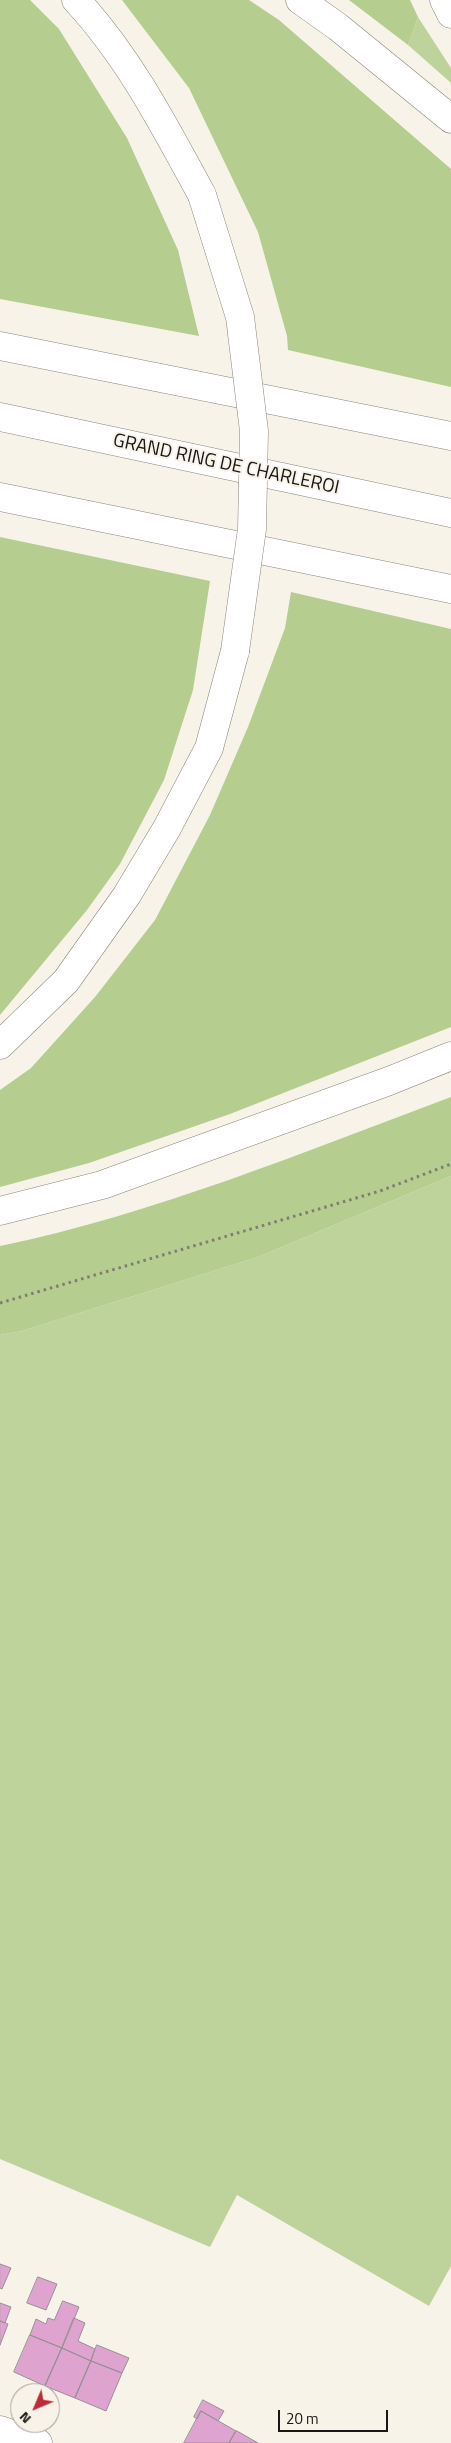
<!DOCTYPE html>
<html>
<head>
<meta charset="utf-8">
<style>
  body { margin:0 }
  #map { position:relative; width:451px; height:2443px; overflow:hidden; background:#f8f3e9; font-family:"Titillium Web",sans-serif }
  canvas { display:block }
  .north { position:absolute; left:10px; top:2383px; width:50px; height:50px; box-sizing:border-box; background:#f8f3e9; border:1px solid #9f9b94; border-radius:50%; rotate:225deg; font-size:14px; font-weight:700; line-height:20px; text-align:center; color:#191714 }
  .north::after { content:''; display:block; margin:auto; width:18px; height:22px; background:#bc2c38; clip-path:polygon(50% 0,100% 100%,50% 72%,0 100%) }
  .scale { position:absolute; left:278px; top:2410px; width:110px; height:22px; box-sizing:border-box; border:2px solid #191714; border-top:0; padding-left:6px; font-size:15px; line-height:18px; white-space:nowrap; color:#191714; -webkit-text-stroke:4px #f8f3e9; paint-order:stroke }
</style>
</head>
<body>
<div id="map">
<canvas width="451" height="2443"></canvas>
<div class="north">N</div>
<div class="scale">20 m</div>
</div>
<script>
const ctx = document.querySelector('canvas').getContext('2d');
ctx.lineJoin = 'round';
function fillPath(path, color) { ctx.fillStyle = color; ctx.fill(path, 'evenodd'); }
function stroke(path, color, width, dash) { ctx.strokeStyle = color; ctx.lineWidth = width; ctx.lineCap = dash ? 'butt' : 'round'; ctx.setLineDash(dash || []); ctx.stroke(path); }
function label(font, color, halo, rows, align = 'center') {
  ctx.font = font + ' "Titillium Web",sans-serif'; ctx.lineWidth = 4; ctx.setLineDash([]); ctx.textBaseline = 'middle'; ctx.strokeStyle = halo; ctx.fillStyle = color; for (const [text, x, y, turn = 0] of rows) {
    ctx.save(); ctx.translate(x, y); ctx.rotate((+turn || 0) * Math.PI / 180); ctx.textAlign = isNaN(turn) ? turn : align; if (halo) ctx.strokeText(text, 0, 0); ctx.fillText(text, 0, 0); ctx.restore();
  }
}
fillPath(new Path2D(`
  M418,17L451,68V83L408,45Z
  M451,1176V2266L429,2306L237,2195L210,2247L0,2159V1335L22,1331L258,1257Z`), '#bed39b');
fillPath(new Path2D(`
  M0,0H30L59,29L127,138L178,250L199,336L0,299Z
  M122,0H249L279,20L451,169V387L288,350L287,336L258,232L189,88Z
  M349,0H410L418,17L408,45Z
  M0,537L210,581L193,690L164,780L120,864L87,910L0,1015Z
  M291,592L451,629V1027L230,1114L89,1163L0,1187V1090L31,1068L95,997L155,920L210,815L248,727L285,628Z
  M451,1097V1176L258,1257L22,1331L0,1335V1246C155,1214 303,1152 451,1097Z`), '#b5cd8e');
const building = new Path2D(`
  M0,2264L11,2268L2,2289L0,2288Z
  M38,2277L57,2284L46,2310L27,2303Z
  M63,2301L79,2307L62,2348L30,2335L36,2319L46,2324L48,2318L54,2320Z
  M0,2303L11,2307L5,2323L0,2321Z
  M74,2318L85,2323L78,2341L95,2349L91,2361L62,2348Z
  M0,2321L8,2324L0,2345Z
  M30,2335L62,2348L45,2386L14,2372Z
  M97,2345L129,2358L122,2373L91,2361Z
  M62,2348L91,2361L75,2398L45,2386Z
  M91,2361L122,2373L106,2411L75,2398Z
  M203,2400L224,2411L218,2421L201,2411L197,2419L194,2417Z
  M201,2411L236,2431L229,2443H184Z
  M236,2431H237L258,2443H229Z`);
fillPath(building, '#dea4cf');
stroke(building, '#978f95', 1);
const street = new Path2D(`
  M0,2430L38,2443`);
const highway = new Path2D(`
  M76,0C129,57 165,127 202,195
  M300,0L338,27L451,119
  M444,0L451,14
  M0,346L451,436
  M0,417L451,513
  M0,497L451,589
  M0,1045L66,981L127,895L167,828L209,748L235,651
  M0,1211L102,1185L389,1081L451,1056`);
stroke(street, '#89847c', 29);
stroke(highway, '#89847c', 29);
stroke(new Path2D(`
  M0,1303L380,1191L451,1164`), '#807c76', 3, [2.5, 4]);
stroke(street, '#fff', 28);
stroke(highway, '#fff', 28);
const highwayBridge = new Path2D(`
  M202,195L240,317L254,431L252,529L235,651`);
stroke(highwayBridge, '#89847c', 29, []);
stroke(highwayBridge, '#fff', 28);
label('19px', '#191714', '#f8f3e9', [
  ["GRAND RING DE CHARLEROI",226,465,12]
]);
</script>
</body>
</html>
